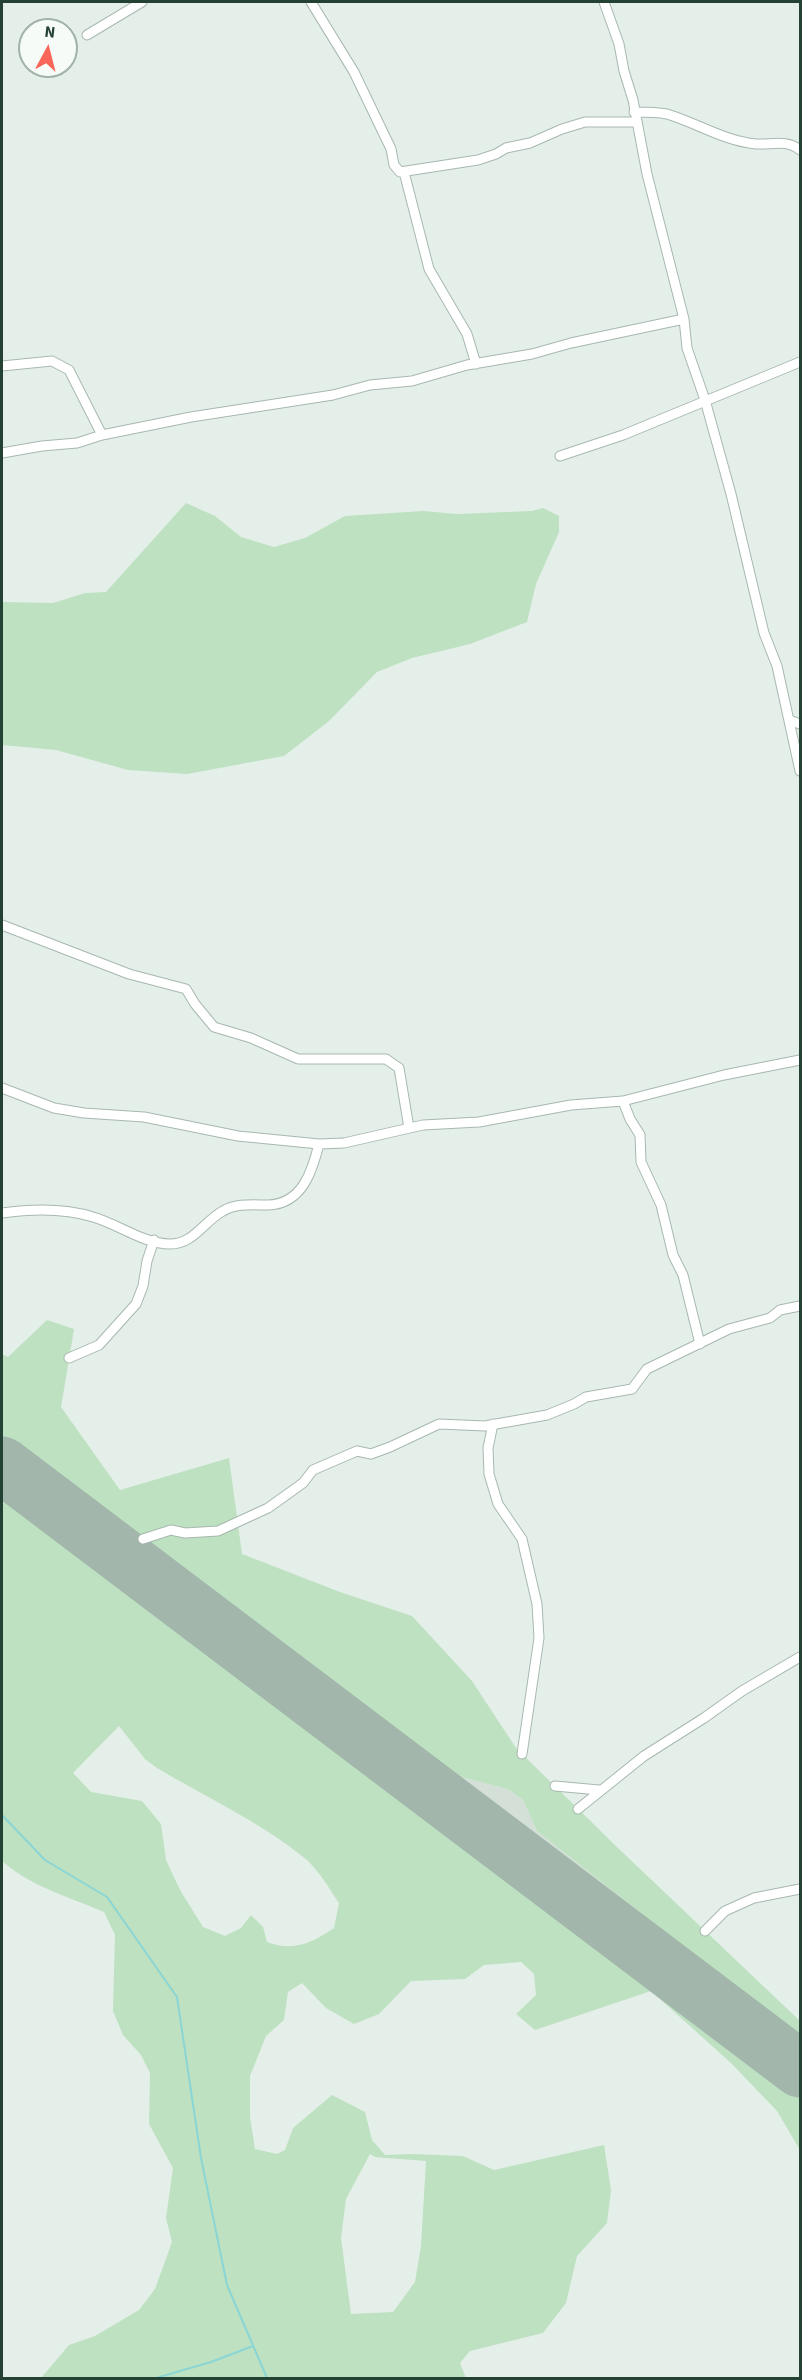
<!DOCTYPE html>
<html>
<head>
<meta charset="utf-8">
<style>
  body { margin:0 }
  #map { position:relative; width:802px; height:2380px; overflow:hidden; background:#e5efe9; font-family:"Source Sans 3",sans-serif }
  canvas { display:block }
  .frame { position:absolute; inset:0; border:3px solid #234234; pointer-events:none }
  .north { position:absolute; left:18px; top:18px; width:60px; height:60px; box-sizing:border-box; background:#f6fbf8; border:2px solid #a2b1aa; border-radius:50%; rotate:7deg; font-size:16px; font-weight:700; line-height:24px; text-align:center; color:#234234 }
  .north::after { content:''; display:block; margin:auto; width:21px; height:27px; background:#f96559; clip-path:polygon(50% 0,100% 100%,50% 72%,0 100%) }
</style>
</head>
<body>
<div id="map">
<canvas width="802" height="2380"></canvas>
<div class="frame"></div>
<div class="north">N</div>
</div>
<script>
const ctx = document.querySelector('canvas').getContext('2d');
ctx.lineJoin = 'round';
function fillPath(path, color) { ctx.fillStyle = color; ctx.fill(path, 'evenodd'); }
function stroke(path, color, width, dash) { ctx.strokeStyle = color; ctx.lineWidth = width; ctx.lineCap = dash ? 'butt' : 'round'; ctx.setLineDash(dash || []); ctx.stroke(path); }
fillPath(new Path2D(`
  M2,1436L433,1763L457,1776L508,1789L523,1800L537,1831L800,2039V2091L515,1868L186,1620L2,1478Z`), '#d3dfd7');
fillPath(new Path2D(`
  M186,503L215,516L241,537L274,547L305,538L345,516L423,511L457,514L532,511L543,508L559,516V532L536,584L527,622L470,644L412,658L377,672L329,721L284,756L187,774L128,770L56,750L2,745V602L53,603L85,593L106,592Z
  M47,1320L74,1329L61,1407L120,1490L229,1458L242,1554L340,1592L412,1616L472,1681L516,1748L619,1849L800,2021V2039L537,1831L523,1800L508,1789L457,1776L433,1763L2,1436V1354L8,1357Z
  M2,1478L186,1620L515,1868L800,2091V2150L777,2111L731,2063L651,1991L535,2030L516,2014L536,1995L534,1974L521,1962L484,1965L465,1979L411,1981L379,2014L354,2024L326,2008L302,1983L288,1992L284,2020L266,2036L250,2076V2117L255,2149L277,2154L285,2150L293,2128L332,2095L365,2112L372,2140L385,2155L412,2154L463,2156L494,2170L604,2145L611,2190L607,2223L577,2256L566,2303L543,2333L470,2351L460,2363L466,2378H41L69,2345L95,2336L139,2310L155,2289L172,2242L166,2218L173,2168L149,2124L150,2073L141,2055L123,2035L113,2011L115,1935L104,1912C69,1897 30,1886 2,1861ZM119,1726L145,1759L157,1768C204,1796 260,1822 302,1856C318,1868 328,1887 339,1903L334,1928C312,1943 294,1952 267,1942L263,1927L251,1915L241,1928L225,1936L203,1927L180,1890L166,1860L161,1824L142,1801L91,1792L73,1773ZM370,2154L375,2157L426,2161L421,2246L415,2282L393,2312L351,2314L341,2238L346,2199Z`), '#bde1c1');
stroke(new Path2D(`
  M2,1815L45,1860L107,1897L177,1997L201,2158L227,2285L267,2378
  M156,2378L211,2362L253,2346`), '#8bd6d5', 2);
stroke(new Path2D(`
  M2,1465L800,2069`), '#a2b6ac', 57);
const street = new Path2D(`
  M311,2L354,72L391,149L394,165L400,172L478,160L496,154L506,148L530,143L562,129L585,122H636
  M604,2L619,44L624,71L633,100L647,174L684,319L687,348L705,400L731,494L764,633L777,666L800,771
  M87,35L142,2
  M634,112C645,112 657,112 667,114C697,123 724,141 756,144C772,145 786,139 800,150
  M404,172L429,269L467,334L476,364
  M2,366L52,361L69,370L102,435L191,417L333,395L370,385L412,381L467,365L532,354L571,343L684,319
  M2,453L42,446L77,443L102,435
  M560,456L623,435L800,362
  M789,720L800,724
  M2,925L129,974L186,989L195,1004L214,1027L251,1038L298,1059H386L399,1068L409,1128
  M2,1088L54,1108L84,1113L144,1117L238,1136L319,1144L344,1143L423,1125L479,1122L571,1105L623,1101L724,1075L800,1060
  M623,1101L630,1119L640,1135L641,1162L661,1205L673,1255L683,1275L700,1344
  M2,1213C31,1209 64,1208 93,1217C118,1224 144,1244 170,1244C194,1244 204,1221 223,1211C236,1203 253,1205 268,1205C302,1204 312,1172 319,1144
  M69,1358L99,1345L136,1304L143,1286L147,1261L154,1240
  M493,1424L488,1448L489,1474L498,1504L522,1539L537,1604L539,1638L522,1754
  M143,1539L171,1530L185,1533L218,1531L268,1508L303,1483L313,1470L357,1451L371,1454L390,1447L439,1424L485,1426L547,1415L574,1404L586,1397L632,1389L647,1369L729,1329L770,1318L780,1310L800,1306
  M555,1786L599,1790
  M578,1809L644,1756L704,1718L742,1691L800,1657
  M705,1931L725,1911L754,1898L800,1889`);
stroke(street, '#a7b8af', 11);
stroke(street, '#fff', 9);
</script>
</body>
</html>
